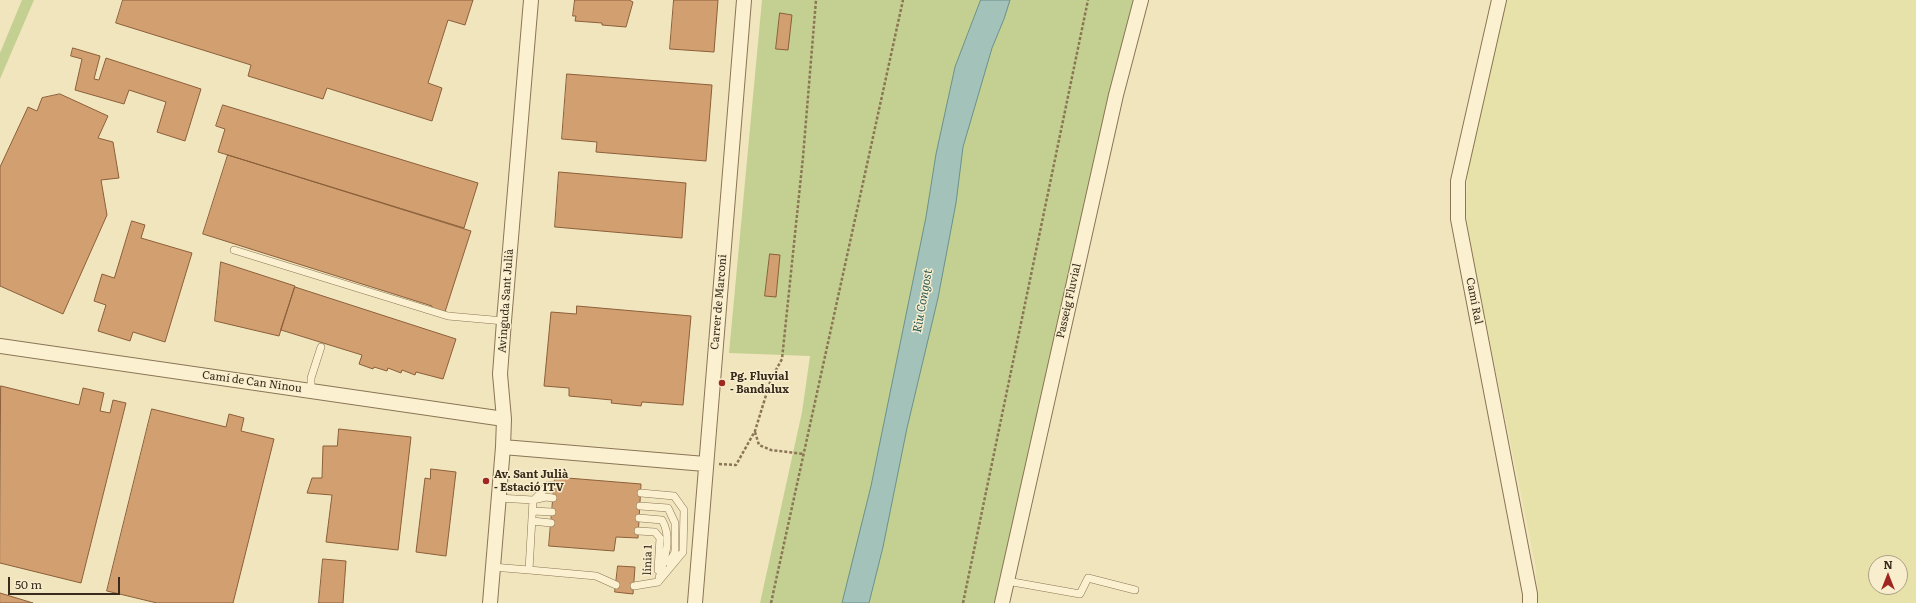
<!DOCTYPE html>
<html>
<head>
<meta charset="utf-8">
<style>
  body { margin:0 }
  #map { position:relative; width:1916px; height:603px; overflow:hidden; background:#f1e5be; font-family:Literata,serif }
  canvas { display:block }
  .north { position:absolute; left:1868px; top:555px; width:40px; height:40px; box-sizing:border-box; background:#f8eece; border:1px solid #aca086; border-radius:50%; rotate:0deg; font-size:11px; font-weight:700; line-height:16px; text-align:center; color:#392b1b }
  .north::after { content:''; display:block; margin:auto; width:14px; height:18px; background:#9e2721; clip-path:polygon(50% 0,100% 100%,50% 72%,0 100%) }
  .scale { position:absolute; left:8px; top:577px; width:112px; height:18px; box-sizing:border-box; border:2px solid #392b1b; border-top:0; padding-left:5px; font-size:12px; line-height:14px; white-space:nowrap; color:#392b1b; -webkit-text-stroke:3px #f8eece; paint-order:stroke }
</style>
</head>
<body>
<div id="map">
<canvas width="1916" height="603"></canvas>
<div class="north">N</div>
<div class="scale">50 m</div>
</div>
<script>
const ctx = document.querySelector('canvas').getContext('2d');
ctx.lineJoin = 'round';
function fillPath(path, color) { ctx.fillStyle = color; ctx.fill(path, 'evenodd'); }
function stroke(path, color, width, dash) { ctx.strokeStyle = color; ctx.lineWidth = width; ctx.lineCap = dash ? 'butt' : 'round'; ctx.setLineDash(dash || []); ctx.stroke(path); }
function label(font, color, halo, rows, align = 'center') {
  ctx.font = font + ' Literata,serif'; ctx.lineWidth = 3; ctx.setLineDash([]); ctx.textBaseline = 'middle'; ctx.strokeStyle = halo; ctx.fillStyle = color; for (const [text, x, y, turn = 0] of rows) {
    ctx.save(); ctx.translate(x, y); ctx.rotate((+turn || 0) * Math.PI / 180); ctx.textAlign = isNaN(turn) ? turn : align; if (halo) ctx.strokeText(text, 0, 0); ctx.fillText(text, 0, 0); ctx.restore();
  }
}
fillPath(new Path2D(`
  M1506,0H1916V603H1538L1536,568L1472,254L1466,211L1468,171L1473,137ZM1876,563H1900V587H1876Z`), '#e7e1aa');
fillPath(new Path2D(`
  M22,0H34L0,79V53Z
  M762,0H981L955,67L936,154L926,217L871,486L842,603H760L802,412L810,356L729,353Z
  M1010,0H1135L998,603H869L883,547L907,428L938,298L956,203L963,147L992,48L1004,19Z`), '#c4d091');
const water = new Path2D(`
  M981,0H1010L1004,19L992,48L963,147L956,203L938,298L907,428L883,547L869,603H842L871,486L926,217L936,154L955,67Z`);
fillPath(water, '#a2c2ba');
stroke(water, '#689089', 1);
const building = new Path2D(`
  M123,0H473L465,25L448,20L428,83L442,88L432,121L327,88L323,99L248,76L251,65L116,23Z
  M575,0H629L633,2L626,27L602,25V23L575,21L576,16H573Z
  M674,0H718L714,52L670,49Z
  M780,13L792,15L788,50L776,49Z
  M73,48L100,56L94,79L99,80L106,58L201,89L185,141L157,132L166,102L129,90L124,104L75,90L82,59L71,56Z
  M567,74L712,85L706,161L596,152L597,142L562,139Z
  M60,94L108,116L98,138L113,142L119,178L101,180L107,215L63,314L0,286V167L28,107L37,111L42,98Z
  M223,105L478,183L464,228L218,152L225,129L216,126Z
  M228,155L471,231L444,315L431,311L432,306L203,234Z
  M559,172L686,183L682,238L555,227Z
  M132,221L145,225L141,238L192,253L165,342L133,332L130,341L98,331L106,305L94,301L102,274L114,278Z
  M770,254L780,255L776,297L765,296Z
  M221,262L295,286L279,336L215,321Z
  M295,287L456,339L443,379L416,372L415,375L402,370L401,373L388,368L387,371L374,367L373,369L359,364L362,355L281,330Z
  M577,306L691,316L683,405L642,402L641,406L611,403L612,400L569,396V388L544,386L551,312L576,314Z
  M1,386L79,405L83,388L104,393L100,411L110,413L113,400L126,403L81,583L0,563Z
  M152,409L226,427L229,414L244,418L241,431L274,439L233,603H157L107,591Z
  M339,429L411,437L398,550L326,542L332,495L307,493L312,478H322L323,446H337Z
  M431,469L456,472L446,556L416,552L425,478L430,479Z
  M555,477L641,484L638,538L616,537L614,551L549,546Z
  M323,559L346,561L343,603H319Z
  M618,566L635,567L633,594L615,592Z
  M0,593L33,603H0Z`);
fillPath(building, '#d29f70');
stroke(building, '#8b5f39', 1);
const lane = new Path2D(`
  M234,250L448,316L504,321
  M311,391V378L321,347
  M641,493L674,496L684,510L683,552L658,582
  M498,498L533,500L546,497L553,498
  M533,500L529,570L596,576L616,585
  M534,500L548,485H554
  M640,506L668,508L675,523V552L669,563
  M533,511L552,512
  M639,518L662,520C673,539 664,559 659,578
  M532,521L551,523
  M638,531L655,532L660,538L658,570
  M492,567L529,570
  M1007,581L1080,594L1088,578L1135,590
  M634,586L658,582`);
const street = new Path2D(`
  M1499,0L1458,181V219L1530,594V603
  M0,346L504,419
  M503,447L705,464
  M490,603L503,447L504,419L500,374L504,321L531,0
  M695,603L744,0
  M1002,603L1116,95L1141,0`);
stroke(lane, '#8a7555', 8);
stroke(street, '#8a7555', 16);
stroke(new Path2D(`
  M755,432L759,445L771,450L804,454
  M719,464L736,465L755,431L771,379L782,359L803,157L816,0
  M771,603L903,0
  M963,603L1088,0`), '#8a7555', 2.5, [3, 2]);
stroke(lane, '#fbf1d1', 7);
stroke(street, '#fbf1d1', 14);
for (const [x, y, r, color] of [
  [722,383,4,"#9e2721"],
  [486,481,4,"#9e2721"]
]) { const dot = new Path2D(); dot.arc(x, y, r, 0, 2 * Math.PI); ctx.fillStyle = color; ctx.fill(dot); stroke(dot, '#f8eece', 1.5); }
label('11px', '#392b1b', '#f8eece', [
  ["Avinguda Sant Julià",506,301,-86],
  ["Passeig Fluvial",1069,301,-77],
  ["Camí Ral",1474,301,79],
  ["Carrer de Marconi",719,302,-85],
  ["Camí de Can Ninou",252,382,8],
  ["línia 1",648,560,-88]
]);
label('bold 11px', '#392b1b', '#f8eece', [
  ["Pg. Fluvial",730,377],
  ["- Bandalux",730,390],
  ["Av. Sant Julià",494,475],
  ["- Estació ITV",494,488]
], 'left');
label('italic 12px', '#295a5a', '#f8eece', [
  ["Riu Congost",923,301,-80]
]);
</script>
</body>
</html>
